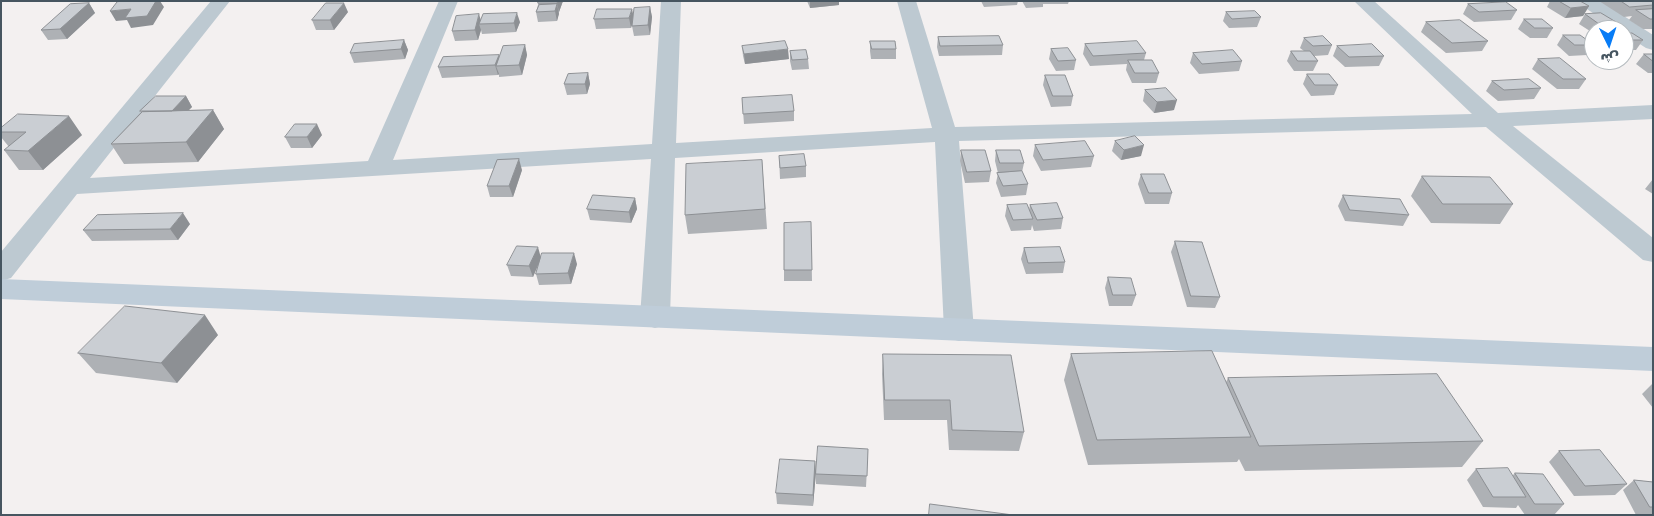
<!DOCTYPE html>
<html>
<head>
<meta charset="utf-8">
<style>
  body { margin:0 }
  #map { position:relative; width:1654px; height:516px; overflow:hidden; background:#f3f0f0; font-family:"DejaVu Sans",Cairo,sans-serif }
  canvas { display:block }
  .frame { position:absolute; inset:0; border:2px solid #465560; pointer-events:none }
  .north { position:absolute; left:1584px; top:20px; width:50px; height:50px; box-sizing:border-box; background:#fff; border:1px solid #b5bbbf; border-radius:50%; rotate:176deg; font-size:14px; font-weight:700; line-height:20px; text-align:center; color:#465560 }
  .north::after { content:''; display:block; margin:auto; width:18px; height:22px; background:#087cf6; clip-path:polygon(50% 0,100% 100%,50% 72%,0 100%) }
</style>
</head>
<body>
<div id="map">
<canvas width="1654" height="516"></canvas>
<div class="frame"></div>
<div class="north">ش</div>
</div>
<script>
const ctx = document.querySelector('canvas').getContext('2d');
ctx.lineJoin = 'round';
function fillPath(path, color) { ctx.fillStyle = color; ctx.fill(path, 'evenodd'); }
function stroke(path, color, width, dash) { ctx.strokeStyle = color; ctx.lineWidth = width; ctx.lineCap = dash ? 'butt' : 'round'; ctx.setLineDash(dash || []); ctx.stroke(path); }
fillPath(new Path2D(`
  M211,1H230L90,178L368,161L439,1H458L393,160L652,144L661,1H681L676,143L932,128L897,1H916L955,127L1472,114L1354,1H1374L1498,113L1653,105V119L1513,126L1653,238V262L1643,260L1486,127L959,141L974,330L970,338L959,341L948,338L944,330L935,142L675,158L670,317L665,325L655,328L645,325L640,317L651,159L77,194L11,278L1,281V252Z
  M1579,1H1601L1653,35V50L1646,48L1624,34V30H1618L1581,5Z`), '#bdc9d1');
fillPath(new Path2D(`
  M1,279L1653,347V371L1,299Z`), '#bfcdd9');
fillPath(new Path2D(`
  M563,1L559,12L557,21L538,22L536,12L538,5V3Z
  M807,1H839V5L810,8Z
  M981,1H1018L1017,5L984,7Z
  M1022,1H1069L1068,4H1043V7L1026,8Z
  M1550,1H1580L1589,6L1583,16L1565,18L1547,7Z
  M1599,1H1653V29H1643L1629,20L1632,16L1624,17Z
  M89,3L95,13L67,39L48,40L41,30Z
  M1468,4L1517,10L1511,20L1474,22L1463,14Z
  M650,7L652,17L650,35L634,36L632,26L633,20L631,28L596,29L594,19L633,17Z
  M348,12L334,30H316L312,20Z
  M1226,12L1261,17L1257,27L1229,28L1223,21Z
  M1585,14L1616,22L1610,30H1594V33H1593L1579,24Z
  M1524,19L1553,28L1547,38H1530L1518,29Z
  M481,20L520,22L516,32L482,34L481,30L478,40L455,41L452,31Z
  M1426,22L1488,41L1482,51L1446,53L1421,32Z
  M1624,33L1643,40L1636,50H1624Z
  M1563,35L1594,45L1587,55L1569,56L1557,45Z
  M938,37L1003,45L1002,55L939,56L937,47Z
  M1304,38L1332,45L1328,55L1314,56L1318,61L1313,71H1294L1287,61L1291,51H1304L1300,48Z
  M404,40L408,50L405,59L354,63L350,53Z
  M870,41L896,49V59H871L870,51Z
  M1085,44L1146,53L1144,60L1159,73L1156,83H1132L1126,70L1127,64L1090,66L1083,54Z
  M525,45L527,55L522,75L499,77V74L498,75L442,78L438,67L499,57Z
  M742,46L789,59L745,64L743,56Z
  M1337,46L1384,56L1379,66L1345,67L1333,56Z
  M1051,49L1076,60L1074,70L1056,71L1049,59Z
  M790,51L808,59L809,69L792,70L790,61Z
  M1193,53L1242,61L1239,71L1199,74L1190,63Z
  M1644,54H1653V73H1648L1636,64Z
  M1538,59L1586,79L1579,89H1557L1532,69Z
  M588,73L590,84L587,94L567,95L564,84Z
  M1307,74L1338,85L1334,95L1311,96L1303,84Z
  M1045,75L1073,96L1071,106L1051,107L1043,85Z
  M1492,81L1541,88L1534,99L1498,101L1486,91Z
  M1145,90L1174,110L1154,113L1143,101Z
  M186,96L192,107L188,110H213L224,129L198,162L124,164L111,144L141,112L140,111Z
  M742,98L794,111V121L744,124Z
  M1,128L82,135L43,170H19L4,150L9,147L1,137Z
  M322,135L312,148H291L285,137Z
  M1115,141L1141,156L1121,160L1112,151Z
  M1035,145L1094,156L1091,167L1041,171L1033,156Z
  M961,150L991,171L989,182L965,183L960,161Z
  M996,150L1024,163L1022,172L1028,184L1026,195L1001,197L996,183L998,173L995,161Z
  M779,156L806,166V177L780,179Z
  M762,160L767,229L688,234L685,215Z
  M522,170L513,197H490L487,186Z
  M1141,174L1172,193L1169,204H1145L1138,184Z
  M1422,176L1513,204L1500,224L1431,223L1411,196Z
  M1653,179V194L1645,189Z
  M1343,195L1409,215L1403,226L1345,221L1338,206Z
  M635,198L637,209L631,223L590,220L587,209Z
  M1007,205L1029,210L1030,205L1063,218L1061,229L1034,231L1032,225L1031,230L1011,231L1005,216Z
  M811,222L812,281H784V270Z
  M190,224L178,240L92,241L83,230Z
  M1175,241L1220,297L1215,308L1187,307L1171,252Z
  M1024,248L1065,262L1063,273L1026,274L1021,259Z
  M541,257L577,264L571,284L539,285L536,274L539,262L533,277L511,276L507,265Z
  M1108,277L1136,295L1132,306H1109L1105,288Z
  M218,335L177,383L96,373L78,353Z
  M883,354L1024,432L1019,451L949,450L947,420H884L882,374Z
  M1071,354L1226,382L1228,378L1483,441L1462,467L1245,471L1239,459L1237,462L1088,465L1064,380Z
  M1653,383V408L1642,394Z
  M868,449L866,487L816,484V474Z
  M1559,451L1627,484L1615,495L1574,496L1549,462Z
  M815,461L816,472L813,506L777,504L776,493Z
  M1476,469L1512,476L1515,473L1564,504L1554,515H1525L1518,505L1516,508L1483,507L1467,480Z
  M1634,480L1653,482V515H1636L1623,490Z`), '#aeb1b5');
fillPath(new Path2D(`
  M156,1H160L164,7L153,25L131,28L127,20L116,21L110,11L131,9Z
  M558,1H563L559,12L557,3Z
  M810,1H839V5L810,8Z
  M89,3L95,13L67,39L60,29Z
  M344,3L348,12L334,30L330,20Z
  M557,4L559,14L557,21L555,11Z
  M1589,6L1583,16L1565,18L1571,8Z
  M650,7L652,17L650,35L648,25Z
  M632,9L634,18L631,28L629,18Z
  M517,13L520,22L516,32L514,23Z
  M479,14L482,24H479L481,30L478,40L475,30Z
  M404,40L408,50L405,59L401,49Z
  M525,45L527,55L522,75L519,65Z
  M788,49L789,59L745,64L744,54Z
  M499,55L502,65L496,66L499,74L498,75L495,65Z
  M588,73L590,84L587,94L585,84Z
  M186,96L192,107L177,122L171,112Z
  M1177,100L1174,110L1154,113L1157,102Z
  M213,110L224,129L198,162L186,142Z
  M69,116L82,135L43,170L28,151Z
  M317,124L322,135L312,148L307,137Z
  M1144,145L1141,156L1121,160L1124,150Z
  M519,159L522,170L513,197L509,186Z
  M635,198L637,209L631,223L629,212Z
  M183,213L190,224L178,240L170,229Z
  M538,247L541,258L533,277L529,266Z
  M574,253L577,264L571,284L568,273Z
  M205,315L218,335L177,383L161,363Z
  M815,461L816,472L813,506V495Z`), '#8d9094');
const building = new Path2D(`
  M124,1H156L147,16L125,18L131,9L110,11L117,2Z
  M539,1H558L557,3H538Z
  M1559,1H1580L1589,6L1571,8Z
  M1621,1H1653V5L1630,7Z
  M1506,2L1517,10L1479,12L1468,4Z
  M89,3L60,29L41,30L70,4Z
  M326,3H344L330,20H312Z
  M557,4L555,11L536,12L539,5Z
  M650,7L648,25L632,26L634,8Z
  M597,9H632L629,18L594,19Z
  M1653,9V19H1650L1636,10Z
  M1255,11L1261,17L1232,19L1226,12Z
  M517,13L514,23L479,24L483,14Z
  M1601,13L1616,22L1599,24L1585,14Z
  M479,14L475,30L452,31L456,16Z
  M1524,19H1542L1553,28H1535Z
  M1460,20L1488,41L1452,43L1426,22Z
  M1624,33H1632L1643,40H1624Z
  M1563,35H1580L1594,45H1575Z
  M999,36L1003,45L940,46L938,37Z
  M1323,36L1332,45L1313,46L1304,38Z
  M404,40L401,49L350,53L354,44Z
  M785,41L788,49L744,54L742,46Z
  M870,41H895L896,49H872Z
  M1137,41L1146,53L1093,56L1085,44Z
  M1372,44L1384,56L1349,57L1337,46Z
  M525,45L519,65L496,66L503,46Z
  M1068,48L1076,60L1058,61L1051,49Z
  M806,50L808,59L792,60L790,51Z
  M1233,50L1242,61L1202,64L1193,53Z
  M1291,51H1310L1318,61H1298Z
  M1644,54H1653V61Z
  M499,55L495,65L438,67L443,57Z
  M1560,58L1586,79H1563L1538,59Z
  M1128,60H1152L1159,73H1135Z
  M588,73L585,84H564L568,74Z
  M1307,74H1329L1338,85H1315Z
  M1045,75H1065L1073,96H1053Z
  M1529,79L1541,88L1504,90L1492,81Z
  M1166,88L1177,100L1157,102L1145,90Z
  M792,95L794,111L743,114L742,98Z
  M156,96H186L172,111H140Z
  M213,110L186,142L111,144L142,112Z
  M18,114L69,116L28,151L4,150L26,132H1V128Z
  M295,124H317L307,137H285Z
  M1135,136L1144,145L1124,150L1115,141Z
  M1085,141L1094,156L1043,160L1035,145Z
  M961,150H985L991,171L967,172Z
  M996,150H1020L1024,163H1000Z
  M804,154L806,166L780,168L779,156Z
  M519,159L509,186H487L497,160Z
  M762,160L765,209L685,215L686,164Z
  M1022,171L1028,184L1003,186L997,173Z
  M1141,174H1164L1172,193H1149Z
  M1422,176L1490,177L1513,204H1443Z
  M593,195L635,198L629,212L587,209Z
  M1343,195L1400,199L1409,215L1350,210Z
  M1057,203L1063,218L1037,220L1030,205Z
  M1027,204L1033,219L1013,220L1007,205Z
  M183,213L170,229L83,230L97,215Z
  M811,222L812,270H784V223Z
  M1175,241L1202,242L1220,297L1191,296Z
  M517,246L538,247L529,266L507,265Z
  M1060,247L1065,262L1028,263L1024,248Z
  M542,253H574L568,273L536,274Z
  M1108,277L1131,278L1136,295H1113Z
  M125,306L205,315L161,363L78,353Z
  M1212,351L1251,437L1097,440L1071,354Z
  M883,354L1011,355L1024,432L952,430L950,400H885Z
  M1437,374L1483,441L1259,446L1228,378Z
  M818,446L868,449L867,476L816,474Z
  M1600,450L1627,484L1585,486L1559,451Z
  M780,459L815,461L813,495L776,493Z
  M1508,468L1526,497H1493L1476,469Z
  M1515,473L1543,474L1564,504H1535Z
  M1634,480L1653,482V507H1650Z
  M930,504L1013,515H929Z`);
fillPath(building, '#caced3');
stroke(building, '#8d9094', 1);
</script>
</body>
</html>
